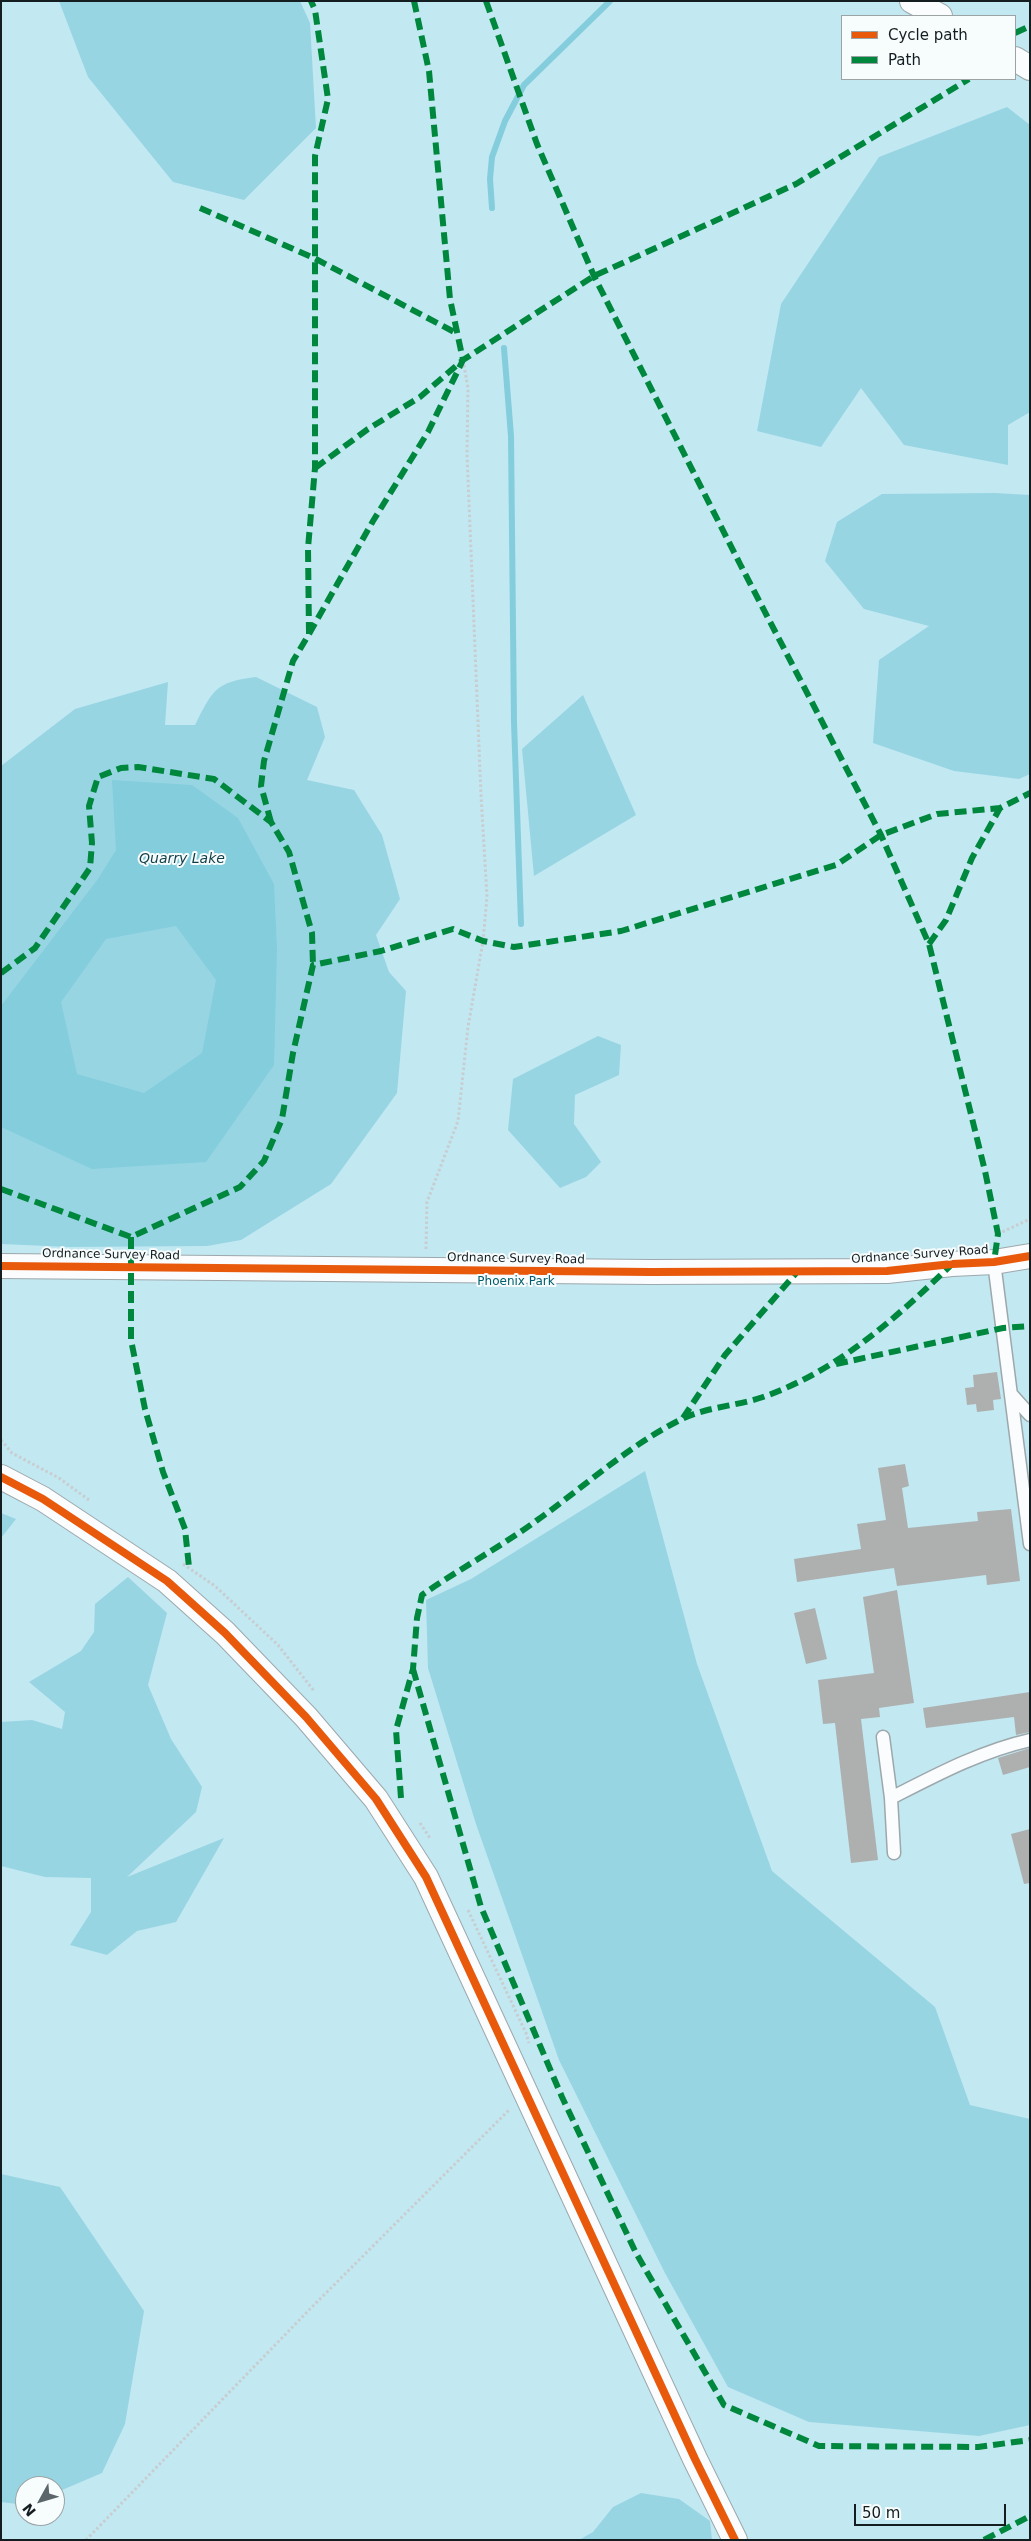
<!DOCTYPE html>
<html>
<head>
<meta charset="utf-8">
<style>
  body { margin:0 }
  #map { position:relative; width:1031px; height:2541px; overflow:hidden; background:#e0eef2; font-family:"DejaVu Sans",sans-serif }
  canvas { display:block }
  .frame { position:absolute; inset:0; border:2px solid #141d20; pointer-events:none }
  .legend { position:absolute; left:841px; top:15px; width:175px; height:65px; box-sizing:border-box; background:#f7fcfd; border:1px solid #9ca3a5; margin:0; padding:6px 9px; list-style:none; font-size:15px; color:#141d20 }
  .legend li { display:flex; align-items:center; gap:10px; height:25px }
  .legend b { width:25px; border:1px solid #9ca3a5 }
  .north { position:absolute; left:15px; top:2476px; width:50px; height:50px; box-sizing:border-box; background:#f7fcfd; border:1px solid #9ca3a5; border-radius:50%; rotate:231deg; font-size:14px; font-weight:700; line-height:20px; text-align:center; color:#141d20 }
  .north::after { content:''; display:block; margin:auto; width:18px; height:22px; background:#5b666a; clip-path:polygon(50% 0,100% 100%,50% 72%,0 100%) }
  .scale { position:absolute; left:854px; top:2504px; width:152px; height:22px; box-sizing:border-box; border:2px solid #141d20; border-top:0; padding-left:6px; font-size:15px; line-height:18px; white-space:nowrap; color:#141d20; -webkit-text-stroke:4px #f7fcfd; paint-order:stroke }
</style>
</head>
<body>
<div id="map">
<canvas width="1031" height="2541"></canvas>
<div class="frame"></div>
<ul class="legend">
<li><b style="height:6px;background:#e8590c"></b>Cycle path</li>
<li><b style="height:6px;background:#00873e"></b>Path</li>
</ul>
<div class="north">N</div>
<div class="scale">50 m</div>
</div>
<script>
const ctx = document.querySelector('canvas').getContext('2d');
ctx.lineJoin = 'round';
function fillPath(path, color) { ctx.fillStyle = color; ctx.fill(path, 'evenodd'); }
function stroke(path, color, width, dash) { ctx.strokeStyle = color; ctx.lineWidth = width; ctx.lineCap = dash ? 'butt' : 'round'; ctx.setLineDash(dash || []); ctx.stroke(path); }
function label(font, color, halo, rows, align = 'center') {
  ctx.font = font + ' "DejaVu Sans",sans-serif'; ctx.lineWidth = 4; ctx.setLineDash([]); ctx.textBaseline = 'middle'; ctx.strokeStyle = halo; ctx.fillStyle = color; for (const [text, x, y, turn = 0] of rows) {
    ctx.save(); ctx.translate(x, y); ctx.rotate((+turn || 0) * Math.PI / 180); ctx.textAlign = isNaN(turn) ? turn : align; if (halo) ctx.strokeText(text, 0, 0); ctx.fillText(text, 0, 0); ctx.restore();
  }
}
fillPath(new Path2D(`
  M1,1H1030V2540H1ZM842,16H1015V79H842ZM25,2486H55V2516H25Z`), '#c2e8f2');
fillPath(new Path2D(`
  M59,1H300L310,23L316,128L244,200L173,182L88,77Z
  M1007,107L1030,125V412L1008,425V465L904,445L861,388L821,447L757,431L781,304L879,157Z
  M995,493L1030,495V774L1019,779L954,771L873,743L879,660L929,626L864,609L825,561L837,522L882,494Z
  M256,677L317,707L325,737L307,780L354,790L382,835L400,899L376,935L389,972L406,991L397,1093L331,1184L241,1240L207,1246L69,1247L1,1244V766L75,709L168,682L165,725H195C213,690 215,682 256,677Z
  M583,695L636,815L534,876L522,749Z
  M598,1036L621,1045L619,1075L575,1095L574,1124L601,1162L586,1177L560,1188L508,1130L513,1079Z
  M645,1471L697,1664L772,1871L935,2007L970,2105L1030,2119V2425L979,2436L809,2422L728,2387L665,2273L559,2060L476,1824L428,1668L426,1600L471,1579Z
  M1,1513L16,1519L1,1538Z
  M128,1577L167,1613L148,1685L171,1739L202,1787L196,1812L127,1877L224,1838L176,1922L137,1931L107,1955L70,1945L91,1912V1878L45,1877L1,1866V1722L32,1720L62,1729L65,1712L29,1682L81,1651L94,1632L95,1604Z
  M1,2174L60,2187L144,2311L125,2424L102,2473L55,2493V2486H25V2505L1,2502Z
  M641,2493L679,2499L710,2521L712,2540H579L593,2532L613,2507Z`), '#98d5e3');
fillPath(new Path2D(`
  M112,780L192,785L238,818L274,884L277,950L274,1065L206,1162L92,1169L1,1127V1006L98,879L116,850ZM176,926L216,980L202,1053L144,1093L77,1074L61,1002L106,939Z`), '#84cddd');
stroke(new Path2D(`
  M492,208L490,179L492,157L505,121L524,85L610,1
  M504,348L511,436L514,722L521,924`), '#84cddd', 6);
fillPath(new Path2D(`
  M997,1372L1001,1399L993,1400L994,1410L977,1412L976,1404L967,1405L965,1388L974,1387L973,1375Z
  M905,1464L909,1486L902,1488L908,1528L978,1521L977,1512L1011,1509L1020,1581L987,1585L986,1575L897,1586L894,1568L797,1582L794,1559L861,1549L857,1524L886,1520L878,1468Z
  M897,1590L914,1703L879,1708L880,1717L861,1719L878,1860L851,1863L835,1723L823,1724L818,1680L874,1673L863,1597Z
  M815,1608L827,1659L806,1664L794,1613Z
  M1030,1692V1732L1016,1735L1014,1717L926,1728L923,1708Z
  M1030,1748V1767L1003,1775L998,1758Z
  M1030,1829V1883L1024,1884L1011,1834Z`), '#adb0af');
const lane = new Path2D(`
  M994,1262L1030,1544
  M1012,1395L1030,1415
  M883,1737L891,1798
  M894,1853L891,1798C936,1775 981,1751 1030,1740`);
const street = new Path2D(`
  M912,1L940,16
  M1015,59L1030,68
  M1,1266L651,1272L887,1271L952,1264L994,1262L1030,1256
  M1,1477L43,1499L167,1581L225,1633L306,1717L376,1799L426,1877L695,2459L735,2540`);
stroke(lane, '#9da8ac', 15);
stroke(street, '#9da8ac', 26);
stroke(new Path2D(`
  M998,1234L1030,1219
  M426,1249L427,1202L458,1121L468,1027L483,941L487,897L481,795L467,454L468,388L463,360
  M1,1440L12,1453L59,1478L89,1500
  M183,1564L215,1586L278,1645L314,1691
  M420,1823L430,1838
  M468,1910L526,2033L529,2043
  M86,2540L310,2309L510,2109`), '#c8cdcf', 3, [2.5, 2.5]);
stroke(lane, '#fafcfd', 12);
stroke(street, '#fafcfd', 24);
stroke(new Path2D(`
  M486,1L537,144L594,276L740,564L881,835L929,944L985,1171L998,1234L994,1262
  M1015,33L1030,26
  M200,208L314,258L458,334
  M315,468L368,429L420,397L463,360L594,276L796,184L969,79
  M309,634L373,521L428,432L463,360L450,299L429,71L414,1
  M271,822L261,786L264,761L293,661L309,634L308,548L315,468V156L328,99L315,10L311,1
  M929,944L946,920L972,858L1000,808
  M1,973L35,948L90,868L92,843L89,806L98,777L121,768L138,767L214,779L271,822L289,852L312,933L313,965
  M1,1189L131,1237L240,1187L264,1161L282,1119L293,1053L313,965L381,951L453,929L483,941L514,947L621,931L836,865L881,835L937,814L1000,808L1030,793
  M131,1237V1340L145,1409L163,1472L185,1529L189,1567
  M836,1364L1003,1328L1030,1326
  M683,1418L725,1355L797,1272
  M413,1669L481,1907L562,2097L636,2253L724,2405L819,2446L978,2447L1030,2440
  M401,1798L396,1730L413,1669L417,1618L422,1595C459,1569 499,1548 536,1521C584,1487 629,1445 682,1419C706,1407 737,1406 763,1397C837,1371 894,1320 950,1266
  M984,2540L1030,2516`), '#00873e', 6, [12, 6]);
stroke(new Path2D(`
  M1,1266L651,1272L887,1271L952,1264L994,1262L1030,1256
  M1,1477L43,1499L167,1581L225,1633L306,1717L376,1799L426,1877L695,2459L735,2540`), '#e8590c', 8);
label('12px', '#141d20', '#f7fcfd', [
  ["Ordnance Survey Road",111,1255,1],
  ["Ordnance Survey Road",920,1255,-4],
  ["Ordnance Survey Road",516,1259,1]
]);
label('12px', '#015c6b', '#f7fcfd', [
  ["Phoenix Park",516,1282]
]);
label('italic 14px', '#113f49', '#f7fcfd', [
  ["Quarry Lake",182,859]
]);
</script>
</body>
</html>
